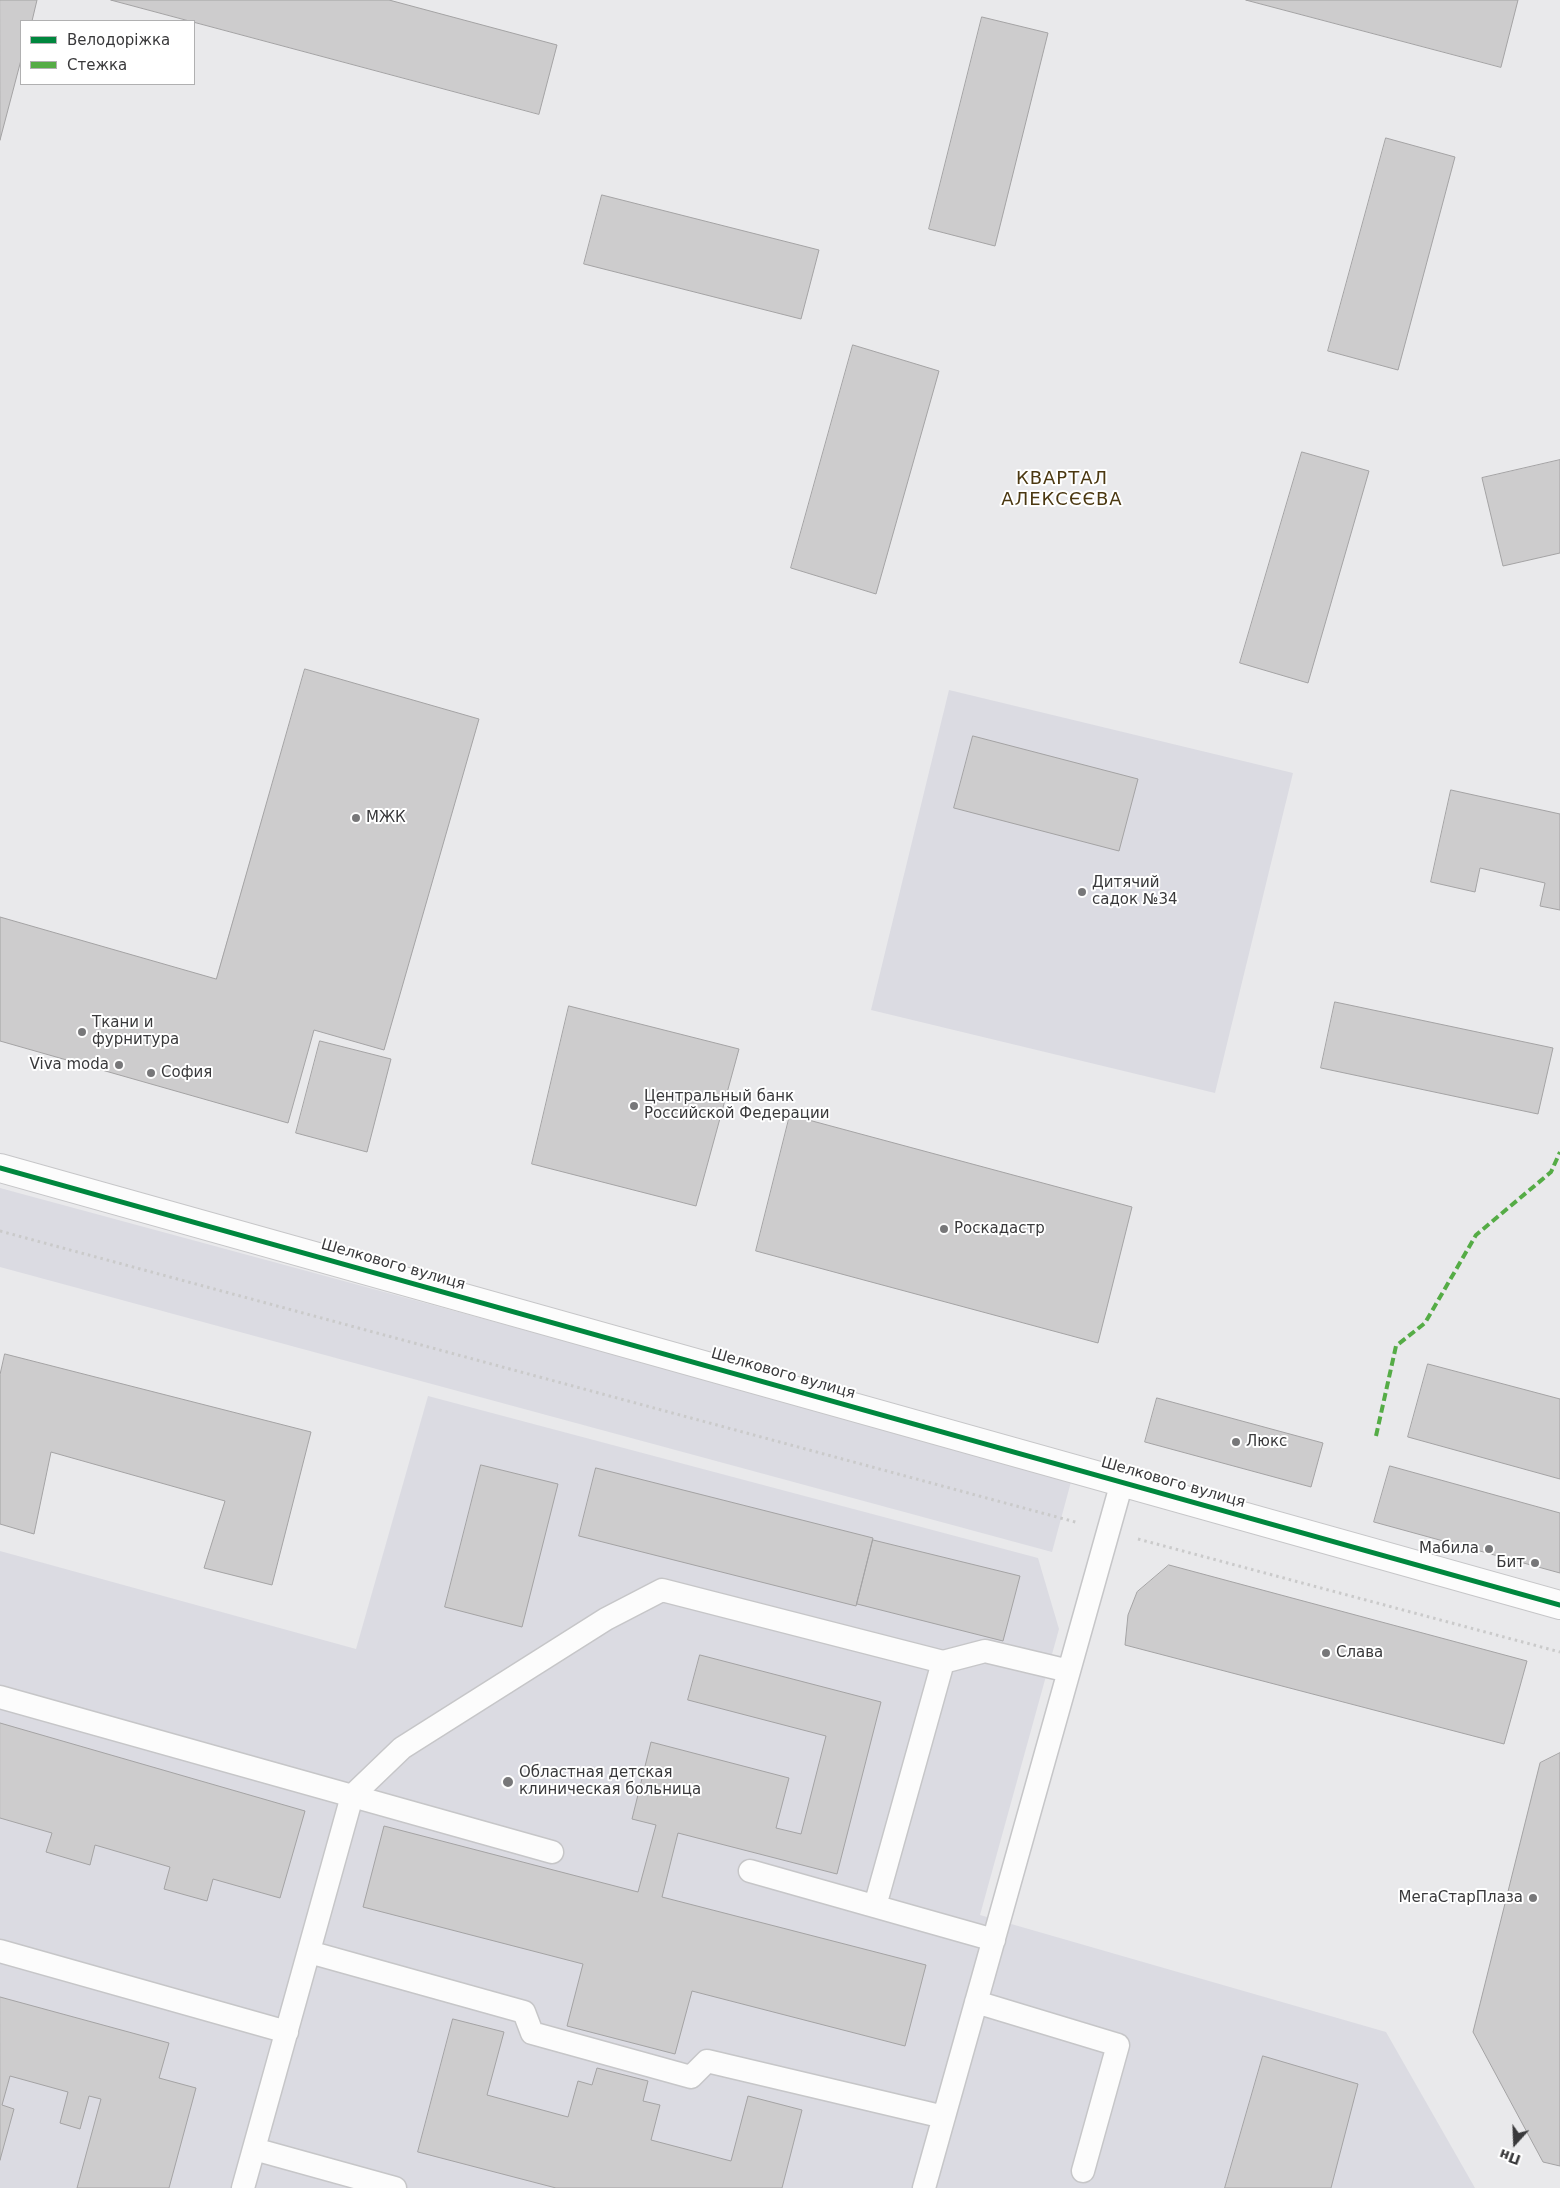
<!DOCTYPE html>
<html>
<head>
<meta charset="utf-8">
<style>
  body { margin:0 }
  #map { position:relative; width:1560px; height:2188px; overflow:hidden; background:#e9e9eb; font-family:"DejaVu Sans",sans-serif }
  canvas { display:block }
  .legend { position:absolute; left:20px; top:20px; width:175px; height:65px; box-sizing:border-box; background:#fff; border:1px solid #b0b0b1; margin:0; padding:6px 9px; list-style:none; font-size:15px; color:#39393b }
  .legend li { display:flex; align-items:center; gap:10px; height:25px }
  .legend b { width:25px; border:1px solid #b0b0b1 }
  .north { position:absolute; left:1490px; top:2118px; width:50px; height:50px; -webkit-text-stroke:4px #fff; paint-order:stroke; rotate:200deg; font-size:14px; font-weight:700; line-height:20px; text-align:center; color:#39393b }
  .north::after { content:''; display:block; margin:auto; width:18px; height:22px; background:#39393b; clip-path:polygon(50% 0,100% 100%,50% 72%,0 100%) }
</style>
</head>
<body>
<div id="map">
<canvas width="1560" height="2188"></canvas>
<ul class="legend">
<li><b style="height:6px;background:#00873e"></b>Велодоріжка</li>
<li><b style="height:6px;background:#55ac46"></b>Стежка</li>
</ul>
<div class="north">Пн</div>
</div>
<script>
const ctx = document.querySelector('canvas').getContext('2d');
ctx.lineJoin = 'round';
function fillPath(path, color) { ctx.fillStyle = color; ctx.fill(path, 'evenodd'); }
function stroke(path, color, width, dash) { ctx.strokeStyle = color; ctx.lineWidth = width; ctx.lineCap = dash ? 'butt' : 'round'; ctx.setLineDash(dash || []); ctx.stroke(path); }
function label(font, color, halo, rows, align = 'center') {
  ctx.font = font + ' "DejaVu Sans",sans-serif'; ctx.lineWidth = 4; ctx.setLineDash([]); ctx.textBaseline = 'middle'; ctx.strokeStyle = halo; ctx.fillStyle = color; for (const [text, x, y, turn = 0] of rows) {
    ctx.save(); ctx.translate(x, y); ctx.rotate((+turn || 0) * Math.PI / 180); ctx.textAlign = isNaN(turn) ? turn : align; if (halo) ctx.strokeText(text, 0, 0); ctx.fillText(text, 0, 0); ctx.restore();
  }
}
fillPath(new Path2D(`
  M949,690L1293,773L1215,1093L871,1010Z
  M0,1188L1072,1478L1052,1552L0,1267Z
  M428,1396L1038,1558L1059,1629L980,1915L1386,2032L1475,2188H0V1551L356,1649Z`), '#dbdbe2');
const building = new Path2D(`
  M0,0H37L32,21H21V60L0,140Z
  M111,0H389L557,45L539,114Z
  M1246,0H1518L1501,67Z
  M982,17L1048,33L995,246L929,229Z
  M1386,138L1455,157L1398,370L1328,351Z
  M602,195L819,250L801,319L584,264Z
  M853,345L939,371L876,594L791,568Z
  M1302,452L1369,471L1308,683L1240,663Z
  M1560,460V553L1503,566L1482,478Z
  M305,669L479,719L384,1050L314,1030L288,1123L0,1041V917L216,979Z
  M973,736L1138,779L1119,851L954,808Z
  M1451,790L1560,814V910L1540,906L1545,883L1480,868L1475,892L1431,882Z
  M1335,1002L1553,1048L1538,1114L1321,1068Z
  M569,1006L739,1049L696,1206L532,1164Z
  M320,1041L391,1059L367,1152L296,1133Z
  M790,1115L1132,1207L1098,1343L756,1251Z
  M5,1354L311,1432L272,1585L204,1568L225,1501L51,1452L34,1534L0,1524V1375Z
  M1428,1364L1560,1399V1479L1408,1437Z
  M1157,1398L1323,1443L1311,1487L1145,1442Z
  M481,1465L558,1484L522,1627L445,1607Z
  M1390,1466L1560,1513V1573L1374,1522Z
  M596,1468L873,1538L856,1606L579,1536Z
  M873,1540L1020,1576L1003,1641L857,1604Z
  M1169,1565L1527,1661L1504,1744L1125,1645L1128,1615L1137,1592Z
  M700,1655L881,1702L837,1874L678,1833L662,1897L926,1965L905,2046L692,1991L675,2054L567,2026L583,1964L363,1907L384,1826L638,1892L656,1825L632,1819L651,1742L789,1778L776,1828L801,1834L826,1736L688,1700Z
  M0,1723L305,1811L280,1898L213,1879L207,1901L164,1889L170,1867L95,1845L90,1865L46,1852L52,1833L0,1818Z
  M1560,1753V2166L1543,2162L1473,2032L1540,1763Z
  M0,1997L169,2043L159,2078L196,2088L169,2188H77L101,2099L89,2096L80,2129L60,2123L68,2092L10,2076L2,2105L14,2109L0,2160Z
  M453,2019L504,2032L487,2095L568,2117L578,2081L592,2085L597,2068L648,2081L643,2101L660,2105L651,2140L731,2161L748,2096L802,2110L782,2188H556L418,2152Z
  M1263,2056L1358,2084L1331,2188H1225Z`);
fillPath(building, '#cdcccd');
stroke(building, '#a4a3a4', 1);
const service = new Path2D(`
  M0,1697L552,1852
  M750,1871L994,1940
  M875,1906L943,1662
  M0,1951L287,2032
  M309,1952L524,2012L532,2033L691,2077L707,2061L944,2117
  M976,2002L1118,2045L1083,2171
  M254,2149L395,2188
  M243,2188L352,1796L402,1748L606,1619L662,1590L943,1662L985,1651L1069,1671
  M924,2188L1122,1482`);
const tertiary = new Path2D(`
  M0,1168L1560,1605`);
stroke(service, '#c6c6c8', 25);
stroke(tertiary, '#c6c6c8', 30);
stroke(new Path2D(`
  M0,1231L1079,1523
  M1138,1539L1560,1652`), '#cacaca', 3, [2.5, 4]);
stroke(service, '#fcfcfc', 22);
stroke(tertiary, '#fcfcfc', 28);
stroke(new Path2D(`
  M1376,1436L1396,1346L1425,1323L1476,1235L1551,1172L1560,1152`), '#55ac46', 4, [8, 4]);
stroke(new Path2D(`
  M0,1168L1560,1605`), '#00873e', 5);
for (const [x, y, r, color] of [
  [356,818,5,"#777779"],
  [1082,892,5,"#777779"],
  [82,1032,5,"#777779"],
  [119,1065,5,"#777779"],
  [151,1073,5,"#777779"],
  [634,1106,5,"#777779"],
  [944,1229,5,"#777779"],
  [1236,1442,5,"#777779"],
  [1489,1549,5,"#777779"],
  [1535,1563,5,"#777779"],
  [1326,1653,5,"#777779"],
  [508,1782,6,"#777779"],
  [1533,1898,5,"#777779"]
]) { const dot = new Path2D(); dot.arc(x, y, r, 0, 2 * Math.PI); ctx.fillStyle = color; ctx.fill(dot); stroke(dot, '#fff', 2); }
label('15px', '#39393b', '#fff', [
  ["МЖК",366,818],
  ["Дитячий",1092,883],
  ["садок №34",1092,900],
  ["Ткани и",92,1023],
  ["фурнитура",92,1040],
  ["Viva moda",109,1065,"right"],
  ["София",161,1073],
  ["Центральный банк",644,1097],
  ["Российской Федерации",644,1114],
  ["Роскадастр",954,1229],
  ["Люкс",1246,1442],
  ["Мабила",1479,1549,"right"],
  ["Бит",1525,1563,"right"],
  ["Слава",1336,1653],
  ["Областная детская",519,1773],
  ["клиническая больница",519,1790],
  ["МегаСтарПлаза",1523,1898,"right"]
], 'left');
label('15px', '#39393b', '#fff', [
  ["Шелкового вулиця",393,1265,16],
  ["Шелкового вулиця",783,1374,16],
  ["Шелкового вулиця",1173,1483,16]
]);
ctx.letterSpacing = '1px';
label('18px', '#4b3811', '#fff', [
  ["КВАРТАЛ",1062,479],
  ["АЛЕКСЄЄВА",1062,500]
]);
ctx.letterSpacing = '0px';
</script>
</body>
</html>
